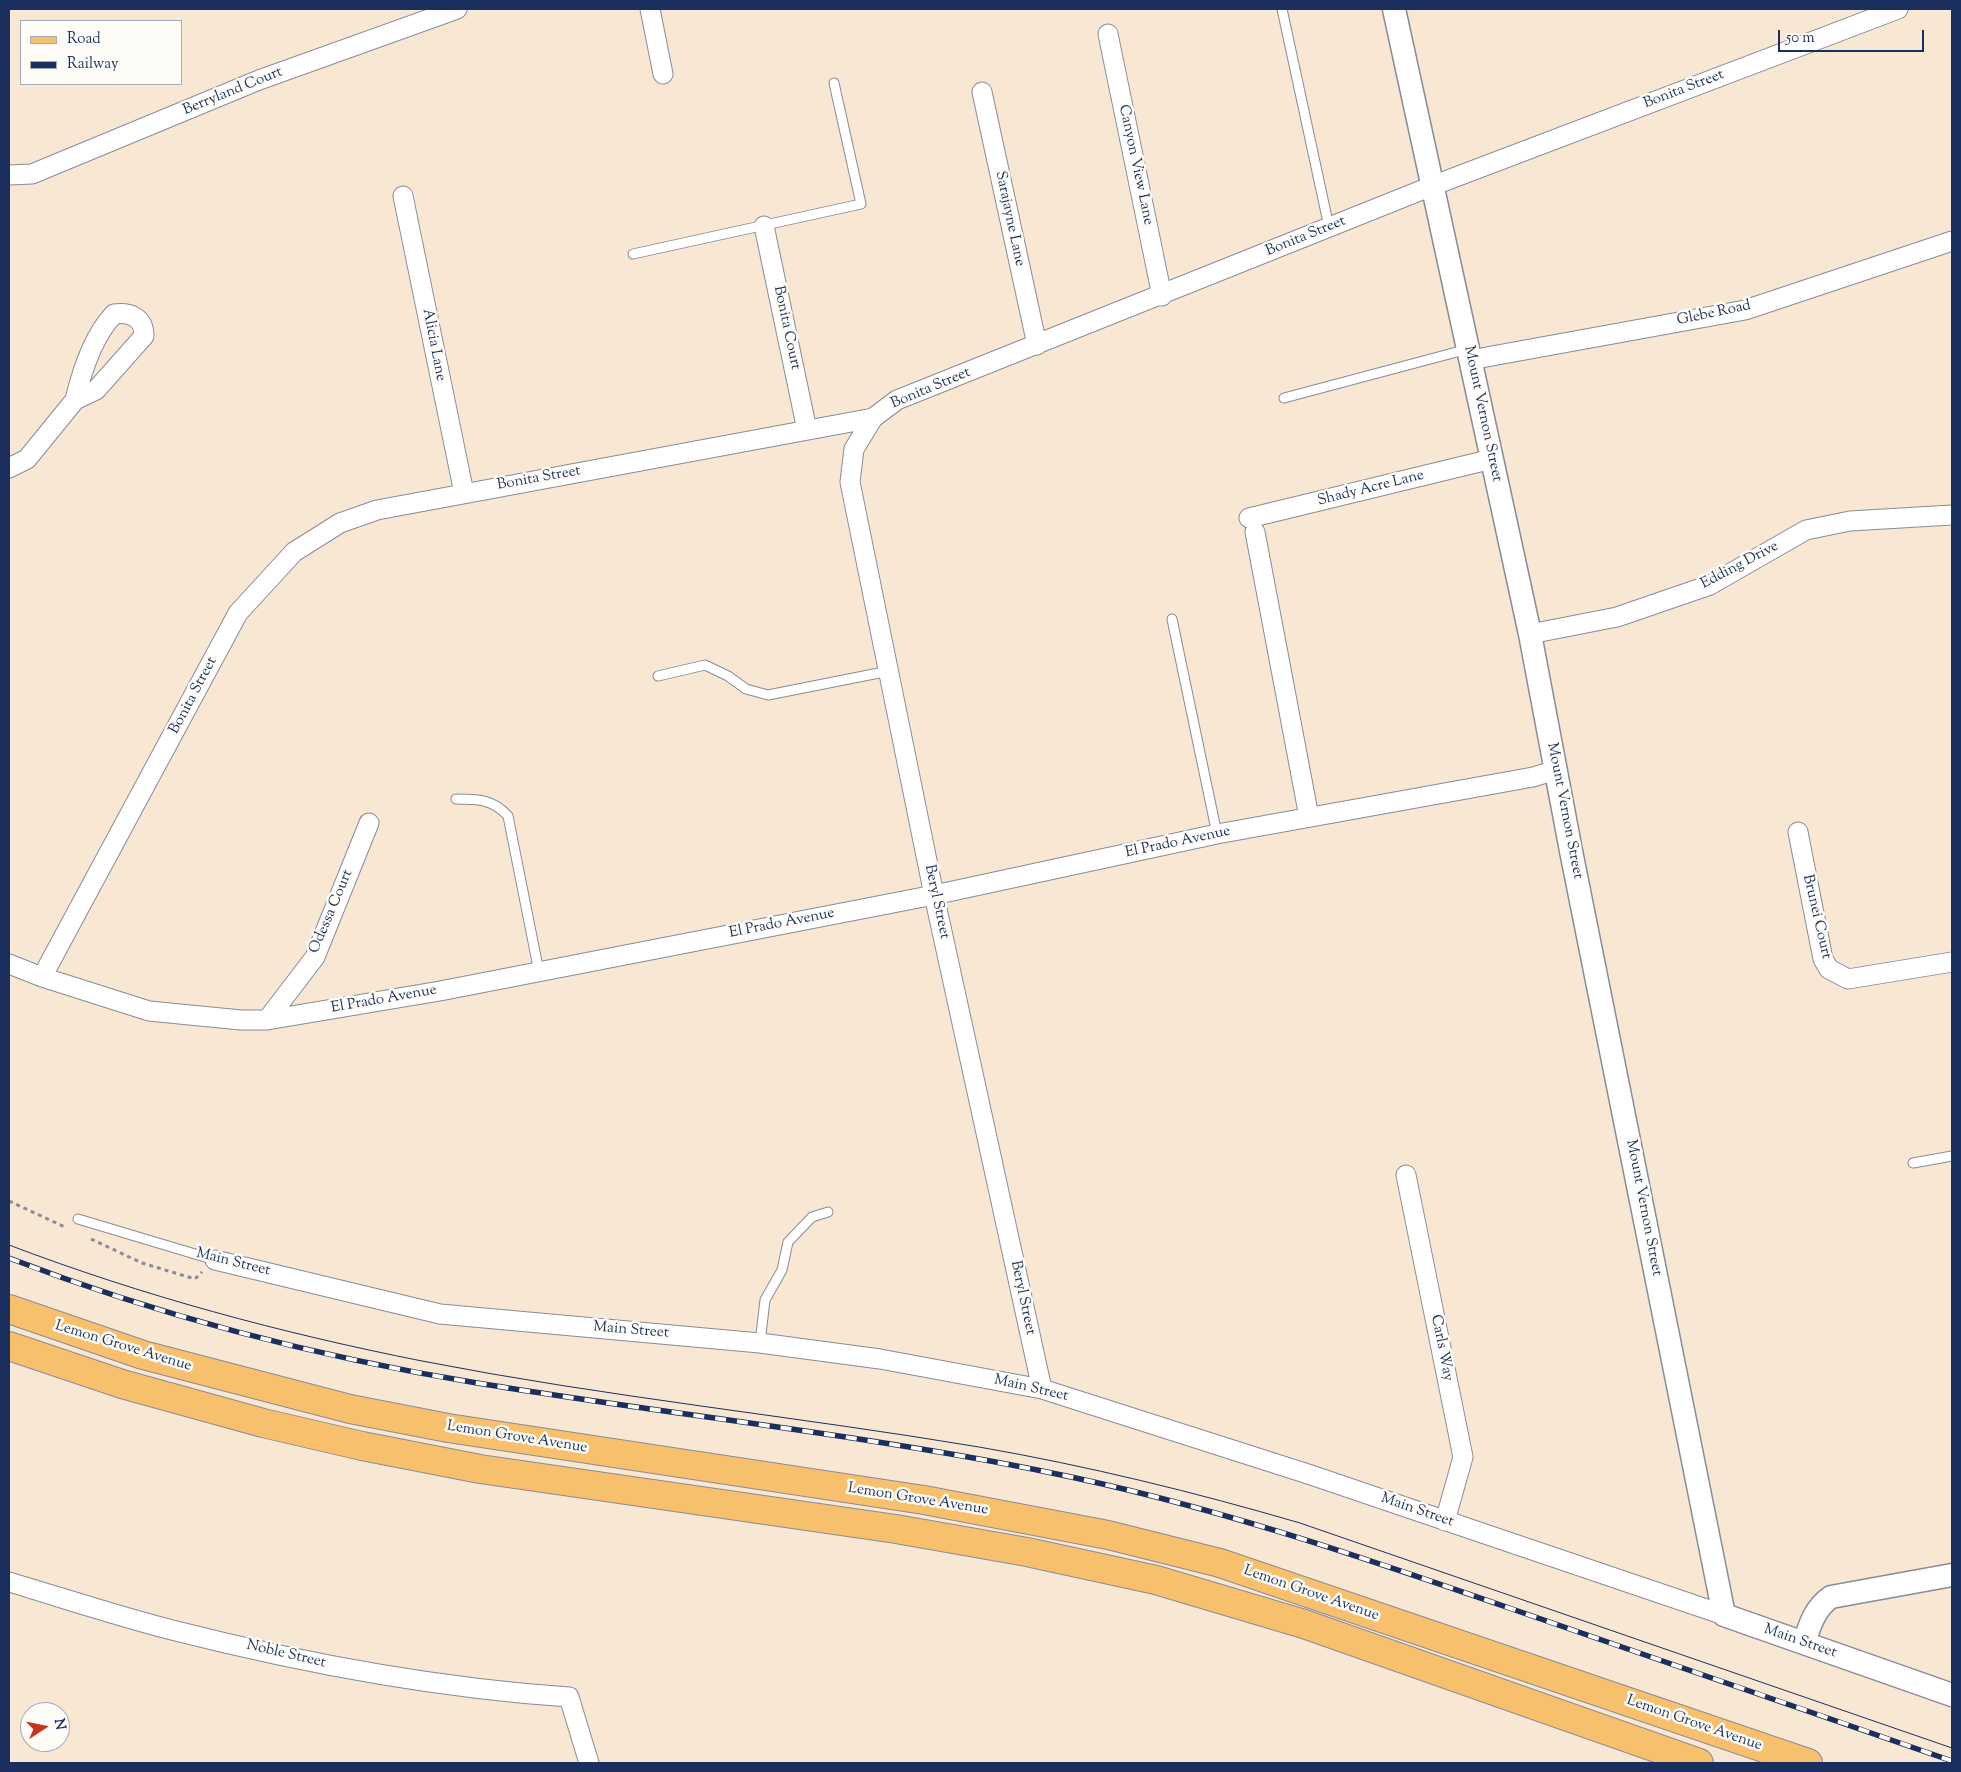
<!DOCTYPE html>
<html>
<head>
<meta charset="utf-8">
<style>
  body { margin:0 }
  #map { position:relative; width:1961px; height:1772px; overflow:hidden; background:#f8e7d3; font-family:"Sorts Mill Goudy",serif }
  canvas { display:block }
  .frame { position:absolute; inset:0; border:10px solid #1b2f5e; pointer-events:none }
  .legend { position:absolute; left:20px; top:20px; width:162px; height:65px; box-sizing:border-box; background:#fdfcf7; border:1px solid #a3aaba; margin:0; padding:6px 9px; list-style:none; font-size:15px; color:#1b2f5e }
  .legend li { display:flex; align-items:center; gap:10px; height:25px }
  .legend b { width:25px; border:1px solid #a3aaba }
  .north { position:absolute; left:20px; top:1702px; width:50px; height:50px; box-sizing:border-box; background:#fdfcf7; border:1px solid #a3aaba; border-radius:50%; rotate:79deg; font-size:14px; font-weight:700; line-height:20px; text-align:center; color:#1b2f5e }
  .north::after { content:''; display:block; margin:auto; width:18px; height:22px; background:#c8321e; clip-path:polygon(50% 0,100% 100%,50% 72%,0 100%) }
  .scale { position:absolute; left:1778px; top:30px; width:146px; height:22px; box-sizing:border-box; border:2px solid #1b2f5e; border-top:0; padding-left:6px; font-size:15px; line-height:18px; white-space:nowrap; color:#1b2f5e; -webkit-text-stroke:4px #fdfcf7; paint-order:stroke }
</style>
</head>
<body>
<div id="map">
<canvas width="1961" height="1772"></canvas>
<div class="frame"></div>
<ul class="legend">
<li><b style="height:6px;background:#f7c06c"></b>Road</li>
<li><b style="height:6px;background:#1b2f5e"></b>Railway</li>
</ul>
<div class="north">N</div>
<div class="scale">50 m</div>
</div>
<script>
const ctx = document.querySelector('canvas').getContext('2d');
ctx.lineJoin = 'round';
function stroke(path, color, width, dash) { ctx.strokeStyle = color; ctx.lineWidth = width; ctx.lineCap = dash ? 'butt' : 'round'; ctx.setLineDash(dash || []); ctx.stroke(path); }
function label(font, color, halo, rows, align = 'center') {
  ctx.font = font + ' "Sorts Mill Goudy",serif'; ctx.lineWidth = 5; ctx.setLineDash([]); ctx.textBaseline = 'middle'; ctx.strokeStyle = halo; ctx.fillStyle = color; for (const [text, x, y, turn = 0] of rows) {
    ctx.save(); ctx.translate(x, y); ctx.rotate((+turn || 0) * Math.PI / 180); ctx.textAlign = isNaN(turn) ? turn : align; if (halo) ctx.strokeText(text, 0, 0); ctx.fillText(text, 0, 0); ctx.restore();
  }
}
const service = new Path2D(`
  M1282,9L1329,227
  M633,254L861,204L834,83
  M1284,398L1468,349
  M1172,619L1217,834
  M658,676L705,665L728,676L746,689L768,695L889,671
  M456,799C477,799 493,799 508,816L539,972
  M1913,1163L1952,1156
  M78,1219L215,1260
  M760,1343L765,1300L782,1270L788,1242L812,1217L828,1212`);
const minor = new Path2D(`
  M650,9L663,74
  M1108,34L1162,296
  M982,92L1037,345
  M9,175L32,174L259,80L457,9
  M403,196L464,493
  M764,226L807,430
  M1470,360L1745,310L1952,241
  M873,418L854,449L850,482L934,895L1042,1389
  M9,468L27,459L75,400L96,390L144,336C144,317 130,312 114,314C93,336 82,370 75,400
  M1249,518L1492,459
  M1255,532L1309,817
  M1530,634L1617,617L1710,585L1806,530L1850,521L1952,515
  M1798,832L1823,959L1829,969L1848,979L1952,962
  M9,964L42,977L149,1011L241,1020H267L440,991L934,895L1217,834L1533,777L1556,770
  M42,977L238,613L294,552L340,523L377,510L873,418L897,400L1432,186L1898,9
  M267,1020L315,957L369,823
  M1406,1175L1463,1457L1445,1521
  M215,1260L440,1314L760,1343L880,1359L1042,1389L1308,1474L1724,1615
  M9,1582C63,1598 117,1616 172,1630C302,1663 435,1688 569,1697L589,1763`);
const tertiary = new Path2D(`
  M1394,9L1530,634L1571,851L1724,1615L1952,1695
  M1804,1643C1810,1624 1815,1608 1831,1597L1952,1575`);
const primary = new Path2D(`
  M9,1309L143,1355L350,1409L448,1428L924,1500L1108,1535L1220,1563L1808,1763
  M9,1346L122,1384L263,1423L362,1446L480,1469L896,1529L1027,1552L1156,1580L1304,1624L1699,1763`);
stroke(service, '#8a8b98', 11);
stroke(minor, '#8a8b98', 21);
stroke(tertiary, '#8a8b98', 25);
stroke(primary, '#8a8b98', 30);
stroke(new Path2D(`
  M9,1201L67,1228
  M91,1239L142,1263L195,1279L202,1272`), '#8a8b98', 3, [4, 4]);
stroke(service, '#fff', 9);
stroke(minor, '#fff', 19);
stroke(tertiary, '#fff', 22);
stroke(primary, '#f7c06c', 28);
stroke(new Path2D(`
  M9,1245C143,1296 281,1333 422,1361C606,1397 794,1416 979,1447C1088,1466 1194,1492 1300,1523L1952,1748`), '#1b2f5e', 1);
const rail = new Path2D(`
  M9,1258C160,1316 318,1357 477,1383C666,1414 859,1434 1047,1472C1207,1504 1359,1556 1512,1609C1659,1660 1806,1710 1952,1761`);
stroke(rail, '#1b2f5e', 5.5);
stroke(rail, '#fdfcf7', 4, [11]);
label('15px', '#1b2f5e', '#fdfcf7', [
  ["Bonita Street",1684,90,-21],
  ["Berryland Court",233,92,-22],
  ["Canyon View Lane",1135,165,78],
  ["Sarajayne Lane",1009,219,78],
  ["Bonita Street",1306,237,-22],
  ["Glebe Road",1714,314,-12],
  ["Bonita Court",786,328,78],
  ["Alicia Lane",433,345,79],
  ["Bonita Street",931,389,-23],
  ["Mount Vernon Street",1482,414,78],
  ["Bonita Street",539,479,-10],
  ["Shady Acre Lane",1371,489,-14],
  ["Edding Drive",1740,566,-28],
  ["Bonita Street",194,696,-62],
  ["Mount Vernon Street",1564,811,79],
  ["El Prado Avenue",1178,843,-12],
  ["Beryl Street",936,902,78],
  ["Odessa Court",332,912,-67],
  ["Brunei Court",1816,917,77],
  ["El Prado Avenue",782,924,-11],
  ["El Prado Avenue",384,1000,-10],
  ["Mount Vernon Street",1643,1208,79],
  ["Main Street",233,1263,14],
  ["Beryl Street",1022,1298,78],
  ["Main Street",631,1331,5],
  ["Lemon Grove Avenue",123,1347,17],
  ["Carls Way",1441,1348,79],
  ["Main Street",1031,1389,13],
  ["Lemon Grove Avenue",517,1438,9],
  ["Lemon Grove Avenue",918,1500,9],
  ["Main Street",1417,1511,19],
  ["Lemon Grove Avenue",1311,1594,19],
  ["Main Street",1800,1642,19],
  ["Noble Street",286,1655,13],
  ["Lemon Grove Avenue",1694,1724,19]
]);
</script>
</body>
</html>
